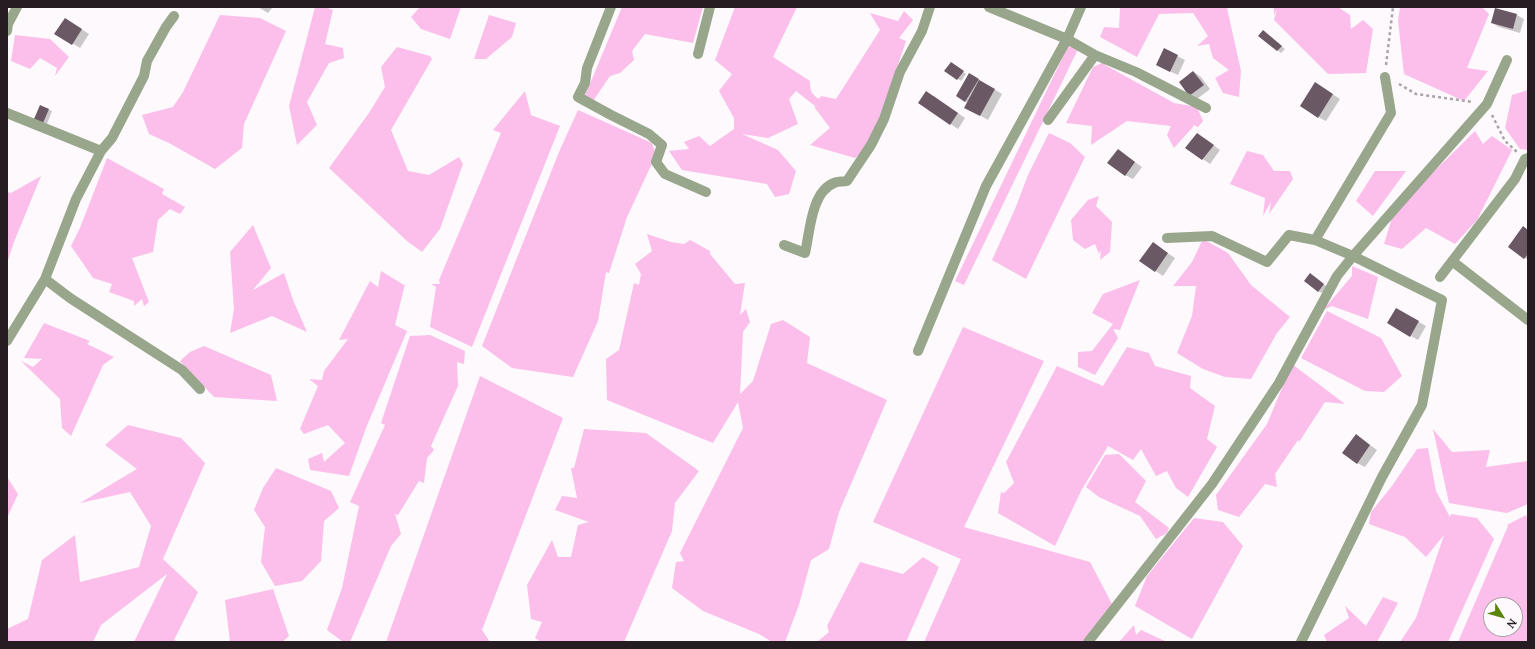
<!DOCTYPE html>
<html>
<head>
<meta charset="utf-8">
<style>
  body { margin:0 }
  #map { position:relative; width:1535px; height:649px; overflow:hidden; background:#fdf9fc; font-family:Lora,serif }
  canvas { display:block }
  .frame { position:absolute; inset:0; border:8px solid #251d22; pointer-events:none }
  .north { position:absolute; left:1483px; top:597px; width:40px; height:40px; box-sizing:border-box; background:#fdf9fc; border:1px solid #a7a1a5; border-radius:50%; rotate:127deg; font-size:11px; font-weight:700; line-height:16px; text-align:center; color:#251d22 }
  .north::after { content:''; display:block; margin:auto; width:14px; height:18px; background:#59840d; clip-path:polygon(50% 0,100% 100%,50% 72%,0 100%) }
</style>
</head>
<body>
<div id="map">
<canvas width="1535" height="649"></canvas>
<div class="frame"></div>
<div class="north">N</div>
</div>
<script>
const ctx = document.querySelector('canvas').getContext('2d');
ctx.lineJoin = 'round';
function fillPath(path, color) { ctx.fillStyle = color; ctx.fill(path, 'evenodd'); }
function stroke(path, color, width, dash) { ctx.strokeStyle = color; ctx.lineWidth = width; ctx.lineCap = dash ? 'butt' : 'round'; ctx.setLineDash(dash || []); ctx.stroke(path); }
fillPath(new Path2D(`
  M315,7H324L333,10L325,44L343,48L344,58L329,63L307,102L317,125L297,145L289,106Z
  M420,7H461L450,39L421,29L411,17Z
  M622,7H703L693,43L645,34L632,51L634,60L620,73L610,76L593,101L584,98Z
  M735,7H797L773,57L810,81C810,90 811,94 819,99L821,96L836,99L880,30L870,13L898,21L904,11L913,20L899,38L906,41L871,146L855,158L810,145L830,128L815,108V106L796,91L789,99L798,124L768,138L742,134L778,150L796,171L789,194L775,197L767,184L682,170L669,151L689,149L684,142L699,136L710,146L734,129V118L719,91L732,74L715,60Z
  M1120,7L1227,8L1241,71L1239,97L1223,93L1215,78L1229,70L1213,58L1209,44L1197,46L1208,36L1193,13L1159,14L1137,57L1100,37L1104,27L1119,28Z
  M1274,7H1338L1350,15L1351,29L1363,20L1373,29L1366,73L1328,74L1274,20L1277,9L1274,15Z
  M1400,7H1482L1489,14L1467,68L1488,71L1464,101L1404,74L1398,21Z
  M220,15L260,18L286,31L244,124L242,148L215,169L169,143L149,134L142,115L173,107L183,92Z
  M489,15L516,23L512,37L486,59H474Z
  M15,35L50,39L69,57L55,76L57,68L40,58L30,69L11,61Z
  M1071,40L1079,47L964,285L955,281Z
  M397,47L430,56L432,59L391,130L408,171L429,175L459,157L463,164L440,229L422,252L407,241L329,168L369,113L385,87L381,67Z
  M1104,62L1105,65L1174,103L1197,107L1203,121L1198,127L1193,125V127L1174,148L1167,135L1171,126L1127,121L1091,145L1092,126L1066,123L1093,67Z
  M1528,90V150L1520,149L1505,128L1512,95Z
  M525,91L531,115L560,126L472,347L430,327L436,287L431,284H440L439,280L501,133L493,130Z
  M578,110L652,143L656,155L627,217L609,273L606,272L598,321L573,377L512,368L482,346L559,152Z
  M1475,131L1483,144L1492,136L1512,150L1477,220L1455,244L1426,228L1402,249L1384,244L1394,211Z
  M1049,133L1070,143L1085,157L1026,279L992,260L1015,209L1028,175Z
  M1247,151L1263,155L1274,171H1290L1293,179L1269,214L1271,202L1263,216L1265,198L1230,184Z
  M107,158L164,189L162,194L185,207L180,214L170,209L158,220L153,252L132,258L149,302L144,306L142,299L134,306V301L109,292L112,284L93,278L71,246L80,228Z
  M1375,171H1406L1373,216L1356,201Z
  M41,176L14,242L7,263V192L11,193Z
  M1099,196L1096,206L1112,222L1110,253V252L1100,260L1101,250L1099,254L1095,244L1085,249L1073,240L1071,220L1088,200Z
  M253,225L271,268L253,290L284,273L293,300L307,332L272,316L230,333L234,309L230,252Z
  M647,234L671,242L684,244L690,240L710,251V254L735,284L745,283L740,315L746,309L750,322L743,332L740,394L753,381L771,324L783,320L810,337L807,363L887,400L839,512L829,549L811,560L799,605L785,642H772L759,634L703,611L672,588L676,562L684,561L680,553L743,428L738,402L713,443L607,400L606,359L619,350L634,283L639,285L641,274L635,264L652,251Z
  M1203,239L1228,253L1251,285L1290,317L1277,333L1251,379L1225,377L1203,369L1177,353L1192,316L1196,286H1173L1192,262Z
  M1352,266L1378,277L1368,319L1332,306L1323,310L1352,276Z
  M381,271L404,285L405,284L395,325L407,331L366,428L349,476L310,470L308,459L322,453L324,462L345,443L328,425L304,434L300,429L318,386L309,379L322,380L324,371L348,339L339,340L370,281L378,287Z
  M1140,280L1120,330L1113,329L1118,338L1095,375L1078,367V352L1092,351L1113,324L1092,313L1103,294Z
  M1327,311L1381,338L1402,376L1384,392L1365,391L1301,358Z
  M44,323L90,341L87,344L114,357L103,365L71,436L62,428L60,399L21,361L33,367L42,359L24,358Z
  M963,327L1044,361L964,527L1090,562L1112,604L1082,642H924L961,559L873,522Z
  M430,335L465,351L464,364L457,362L458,386L431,446L434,450L427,458L424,483L419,481L398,515L395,514L401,534L391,546L350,642H343L327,630L342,588L359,506L350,502L385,425L381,423L410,336Z
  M204,346L271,375L277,401L214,397L180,361L190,352Z
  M1127,347L1149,353L1155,366L1191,376L1190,388L1215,406L1207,439L1217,447L1188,497L1176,488L1167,471L1156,476L1141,449L1133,460L1108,446L1081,491L1055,546L998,513L1001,492L1004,493L1014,483L1006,462L1057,366L1103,386Z
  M1292,364L1345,404L1325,402L1299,442L1298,440L1275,474L1277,487L1265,484L1239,517L1218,510L1216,495L1267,424Z
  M480,376L563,418L482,630L490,642H386Z
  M128,425L181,438L205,463L163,559L198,592L174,640L179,642H134L167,574L101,625L93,642H7V629L28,619L42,560L75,535L80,582L139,567L151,526L130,492L80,503L137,469L105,445Z
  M584,429L646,433L699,471L675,503L672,531L624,642H541L535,638L542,622L531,619L527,585L552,540L558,557H571L578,525L589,522L555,510L562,496L577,498L571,468H574Z
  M1433,429L1452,452L1490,450L1486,467L1528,461V504L1507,513L1449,503Z
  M1428,448L1436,491L1450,517L1451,514L1477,518L1494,539L1448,642H1400L1416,618L1444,535L1426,557L1405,537L1369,524L1371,512L1392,486L1417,449Z
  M1119,454L1146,481L1135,502L1169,528L1167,533L1156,539L1140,516L1099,497L1086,487L1105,455Z
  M276,468L331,491L339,508L324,521L321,561L302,581L275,586L261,562L265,527L254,510L263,488Z
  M7,477L18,494L7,518Z
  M1526,515L1528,520V642H1458L1508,526L1507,525ZM1491,605H1515V629H1491Z
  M1194,518L1223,522L1243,546L1192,639L1135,606L1147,576Z
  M923,557L939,567L906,642H817L829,632L827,626L860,562L903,574Z
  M273,589L289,636L282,642H230L225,600Z
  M1383,597L1398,603L1377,642H1327L1324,635L1349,618L1345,606L1366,626Z
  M1134,625L1136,635L1141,630L1167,642H1119Z`), '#fcbfeb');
fillPath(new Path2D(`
  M258,7H273L268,13Z
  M1517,15L1524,19L1520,33L1499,27L1492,23Z
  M72,23L89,34L80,48L56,33Z
  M1266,33L1285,49L1281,53L1260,36Z
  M1165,50L1185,60L1178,75L1165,69Z
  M954,65L966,74L961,81L946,71Z
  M1194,72L1201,77L1210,89L1197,99L1190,95Z
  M970,74L1002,94L988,120L966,107L968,103L957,96Z
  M1323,88L1340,99L1326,121L1318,117Z
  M934,96L965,118L958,129L919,103Z
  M40,106L52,111L47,124L38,121Z
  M1204,138L1220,150L1210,164L1187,148Z
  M1118,150L1142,167L1133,179L1125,175Z
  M1528,230V260L1510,247Z
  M1160,248L1175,258L1163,276L1141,261Z
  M1314,276L1327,287L1322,293L1318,291Z
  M1396,309L1426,326L1418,340L1388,323Z
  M1356,435L1377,450L1365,467L1357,463Z`), '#0003');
fillPath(new Path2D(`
  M1495,8L1517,14L1513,29L1491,23Z
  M65,18L82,29L72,45L54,34Z
  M1263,30L1282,46L1277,51L1258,36Z
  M1164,48L1178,55L1170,72L1156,65Z
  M951,62L964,71L957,80L944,71Z
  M1193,71L1204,85L1189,96L1179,82Z
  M969,73L979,79L965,102L956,96Z
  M979,80L995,89L980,116L964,108Z
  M1315,82L1333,94L1318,118L1300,106Z
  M926,91L958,113L950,125L918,103Z
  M40,105L49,109L43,123L34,119Z
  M1197,133L1214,145L1202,160L1185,148Z
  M1118,149L1135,162L1125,176L1107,163Z
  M1523,226L1528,230V254L1524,259L1508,247Z
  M1153,242L1168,253L1155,272L1139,261Z
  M1310,273L1324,284L1318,292L1304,281Z
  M1396,308L1419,321L1410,337L1387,323Z
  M1356,434L1370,445L1357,464L1342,453Z`), '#6a5965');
stroke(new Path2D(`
  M1386,65L1393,7
  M1399,84L1416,94L1473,102
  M1492,115L1505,141L1517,152`), '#a9a4a8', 2.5, [3, 3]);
stroke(new Path2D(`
  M611,7L587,68L585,83L578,97L611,115L649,134L662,145L656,162L665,174L706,192
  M989,7L1067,39L1095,55L1136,72L1206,108
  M7,31L8,24L17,7
  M698,54L710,7
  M7,113L101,151L112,138L144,76L147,61L166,27L174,16
  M1048,120L1095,55
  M1167,238L1212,236L1267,262L1289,235L1315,240
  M784,245L805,253C810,232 811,192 834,183C838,181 843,182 847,181L871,145L884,119L900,72L922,31L930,7
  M1452,261L1528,320
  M1440,277L1515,179L1525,159L1528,158
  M45,279L70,298L182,370L200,389
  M7,341L45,279L76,199L101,151
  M918,351L986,186L1067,39L1081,7
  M1088,642L1212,484L1279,383L1337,276L1353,256L1487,104L1507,60
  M1301,642L1382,477L1422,405L1442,300L1353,256L1315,240L1391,113L1385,77`), '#98a68b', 10);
</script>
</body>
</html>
